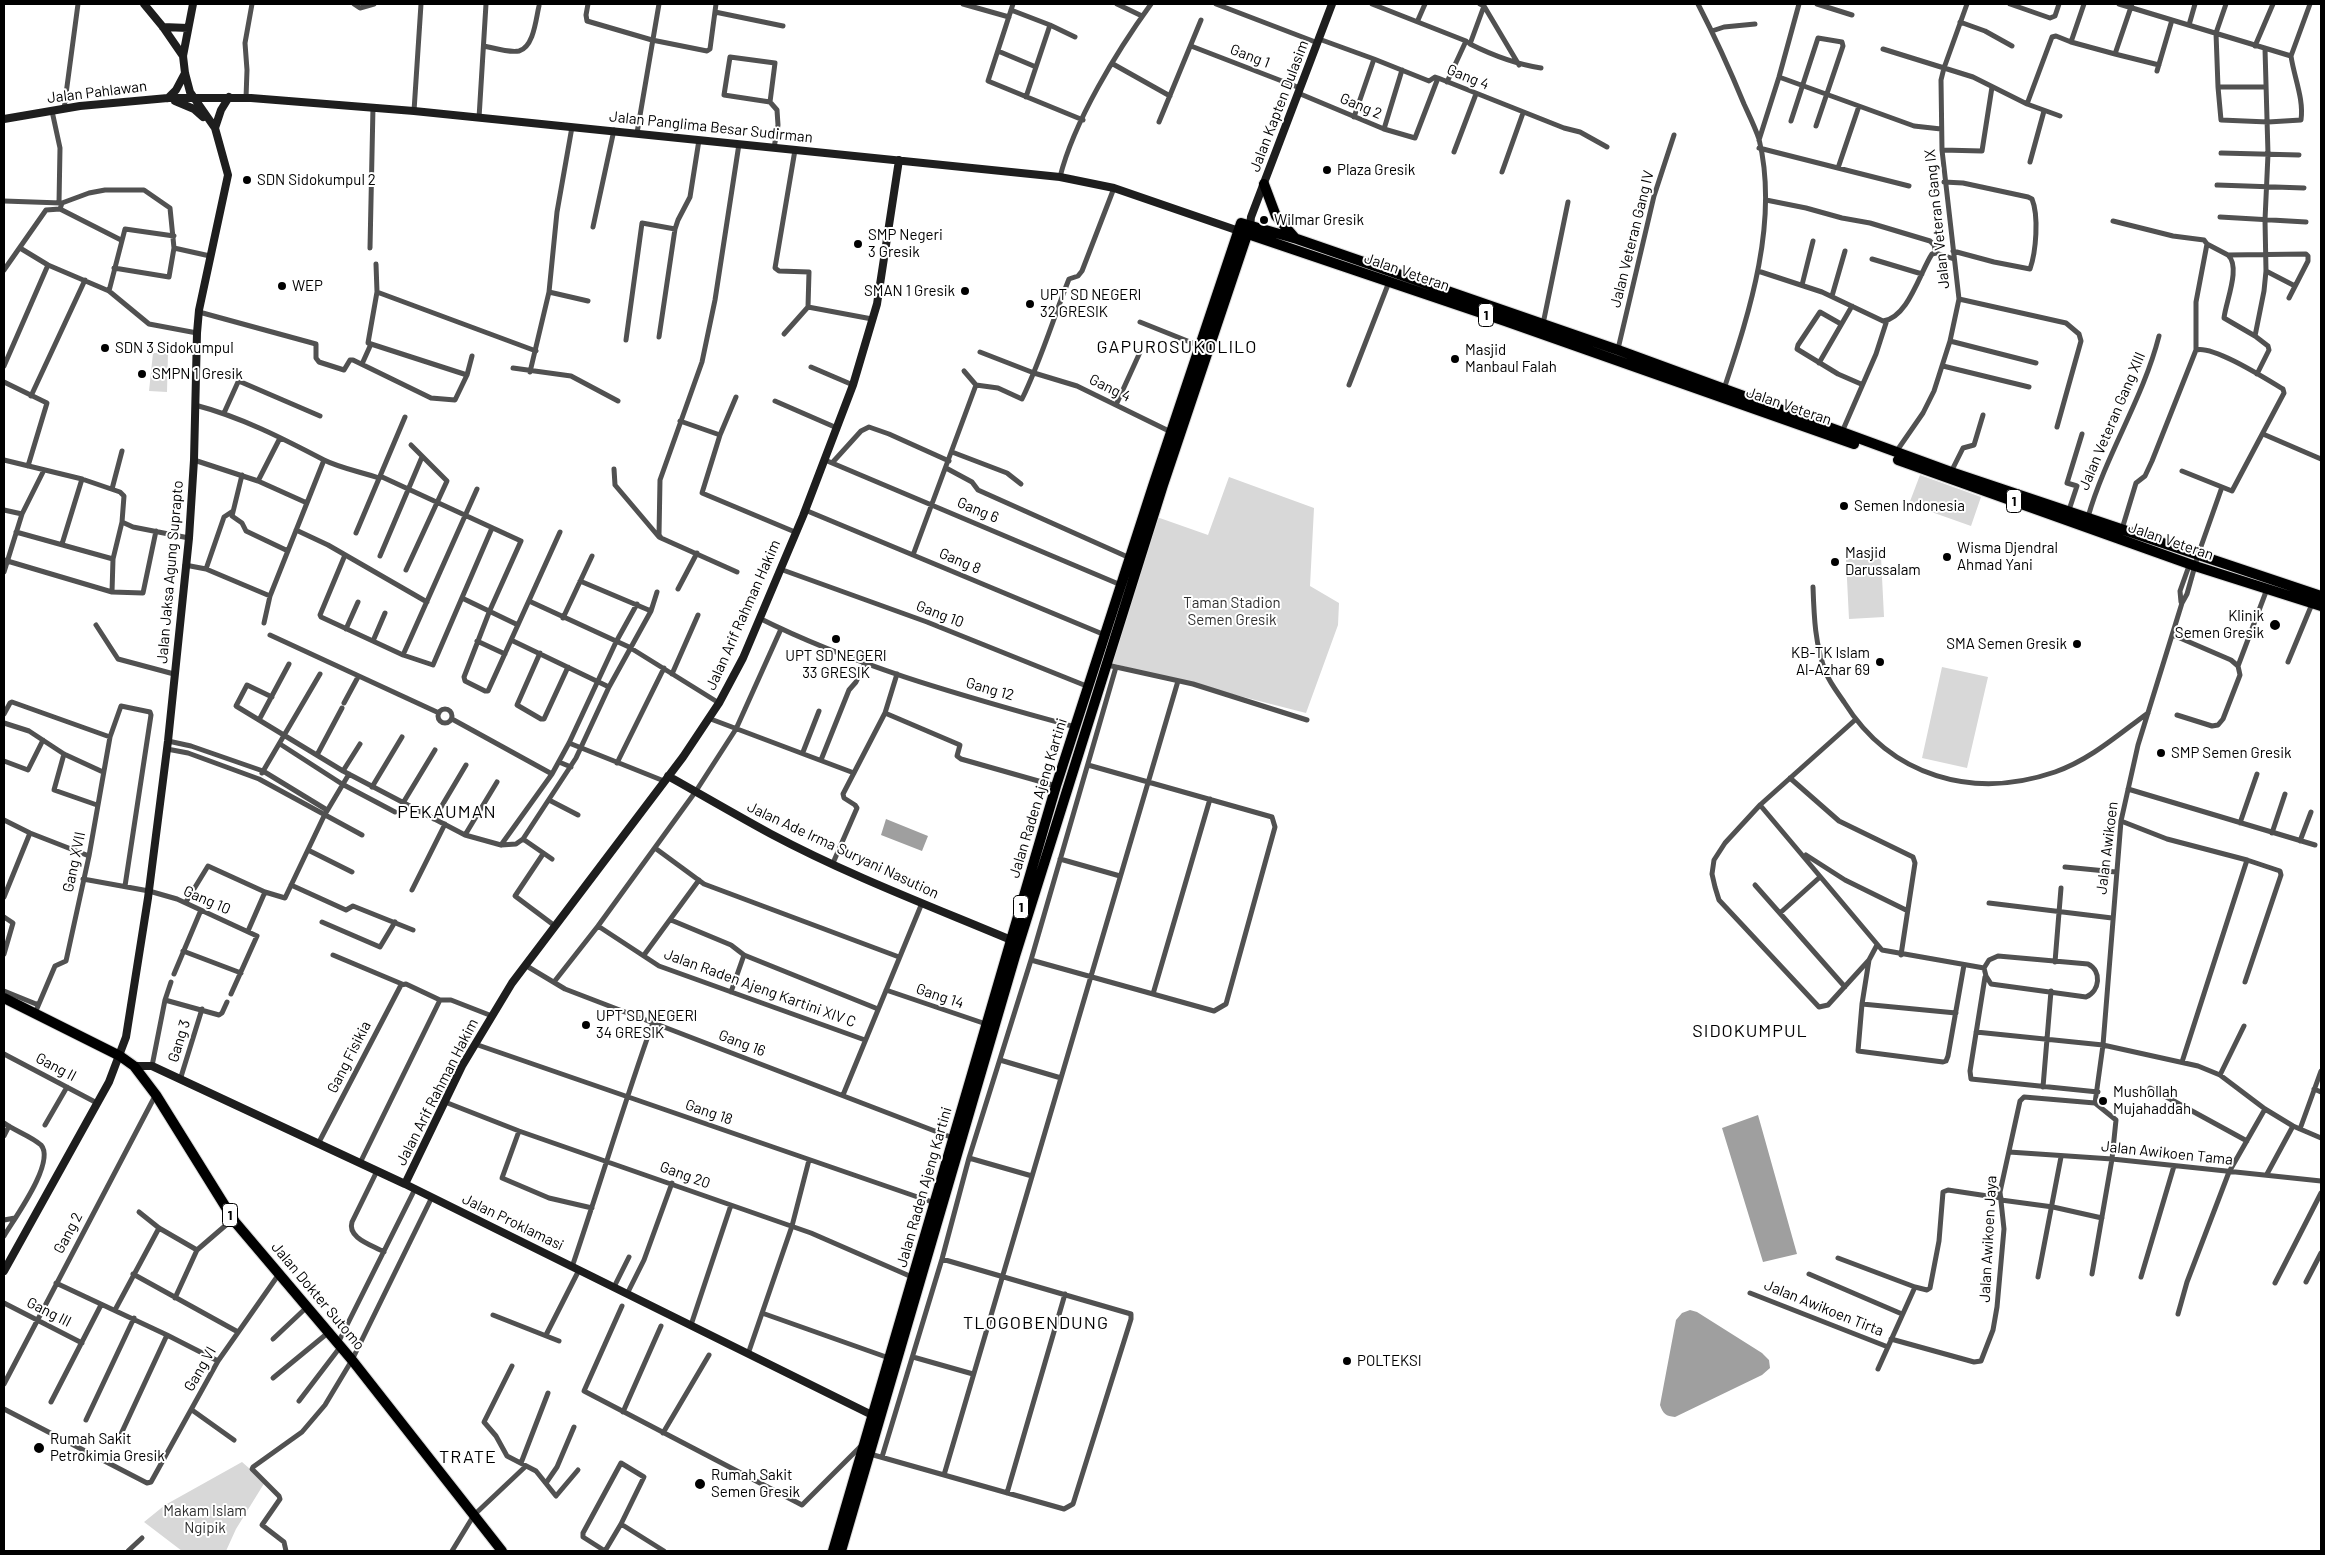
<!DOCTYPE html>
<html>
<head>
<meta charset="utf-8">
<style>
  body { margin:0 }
  #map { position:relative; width:2325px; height:1555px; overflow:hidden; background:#fff; font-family:Barlow,sans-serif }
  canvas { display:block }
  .frame { position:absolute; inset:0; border:5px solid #000; pointer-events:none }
</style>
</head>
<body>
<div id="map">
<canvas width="2325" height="1555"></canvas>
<div class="frame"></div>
</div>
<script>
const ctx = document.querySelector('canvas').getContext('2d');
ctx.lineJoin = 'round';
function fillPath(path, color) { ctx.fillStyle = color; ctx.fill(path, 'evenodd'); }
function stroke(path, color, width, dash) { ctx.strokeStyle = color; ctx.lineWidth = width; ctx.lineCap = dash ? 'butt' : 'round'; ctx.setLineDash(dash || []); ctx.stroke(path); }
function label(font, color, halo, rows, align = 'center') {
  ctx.font = font + ' Barlow,sans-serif'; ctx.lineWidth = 4; ctx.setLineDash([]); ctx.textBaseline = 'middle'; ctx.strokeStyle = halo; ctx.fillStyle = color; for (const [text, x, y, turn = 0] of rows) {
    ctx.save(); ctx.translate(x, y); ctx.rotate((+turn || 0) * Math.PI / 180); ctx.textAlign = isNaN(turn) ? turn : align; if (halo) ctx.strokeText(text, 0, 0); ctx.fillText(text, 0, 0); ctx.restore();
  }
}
fillPath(new Path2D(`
  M153,353H168L167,392L149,391Z
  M1920,475L1981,497L1971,526L1909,504Z
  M1229,477L1314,508L1310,586L1339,603L1338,625L1306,713L1107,662L1154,516L1208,535Z
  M1881,557L1884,617L1849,619L1846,559Z
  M1942,667L1988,677L1967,768L1922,758Z
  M242,1462L265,1482L236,1529L226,1551H182L144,1522L165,1505Z`), '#d8d8d8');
fillPath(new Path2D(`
  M886,819L928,836L922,851L881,835Z
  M1758,1115L1797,1254L1763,1262L1722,1128Z
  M1690,1310L1697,1312L1762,1353L1769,1360L1770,1368L1762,1375L1675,1417C1666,1416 1663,1414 1660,1405L1676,1320L1682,1313Z`), '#9f9f9f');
const highway = new Path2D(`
  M1264,184L1276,216L1295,238
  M1242,232L1505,321L1854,444
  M1898,460L2195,566L2321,606
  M4,998L120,1056L134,1066L156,1095L235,1222L352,1360L502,1551
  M833,1551L1056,786L1153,486L1241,223L1297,239L1618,350L1951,472L2321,596
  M841,1551L1015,956L1163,485L1250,226`);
stroke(highway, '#dbdbdb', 12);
stroke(new Path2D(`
  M354,4L360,8L374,4
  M588,4L586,15L587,21L652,40L707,51L710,49L716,4
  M963,4L1009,17
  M1013,4L988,81L1083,120
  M1117,4L1142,16
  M1216,4L1318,43
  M1372,4L1466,41
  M1480,4L1484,6L1519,65
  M1698,4C1715,37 1730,70 1744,104C1749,115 1755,127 1759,139C1779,221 1750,311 1724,389
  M1817,4L1852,15
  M2010,4L2050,18L2055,16L2059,4
  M2119,4L2291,56L2310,4
  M2226,4L2216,33L2218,87H2266
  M1484,6L1470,44C1494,56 1515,64 1541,68
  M1011,10L1050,25L1026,97
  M715,12L783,26
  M1418,20L1425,4
  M1960,22L1985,31L2012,46
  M1050,25L1075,37
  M2189,25L2195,4
  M1712,31L1724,27L1755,24
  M1319,39L1374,59L1429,81L1435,77L1438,78L1564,128L1580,132L1607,147
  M2071,42L2115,54L2132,4
  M484,46C494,48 509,53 519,51C534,47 536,18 539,6
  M1191,46L1300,88
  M2255,46L2273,4
  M1883,49L1973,77L2027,104L2052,37L2056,36L2071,42L2084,4
  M998,51L1036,67
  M2115,54L2159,65
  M1113,64L1170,96
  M2157,71L2172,20
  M1779,77L1914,126L1941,129
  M1447,82L1466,41L1467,42
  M2218,87L2221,120L2268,122L2301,120C2304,99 2294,77 2291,56
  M1298,93L1384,129L1415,138L1438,78
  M246,98L247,70L245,43L252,4
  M770,102L775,63L730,57L724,95L770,102L777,110L778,125L774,148
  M2027,104L2060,116
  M64,109L78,4
  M52,111L60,148L59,203
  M414,111L421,4
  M1354,117L1374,59
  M479,118L486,4
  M1791,121L1818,38L1842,42L1843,46L1816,126
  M1159,122L1201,20
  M1384,129L1402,70
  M637,133L659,4
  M1759,140L1779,77L1799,4
  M1759,148L1909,186
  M795,150L775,268L779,271L809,272L808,307
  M1942,150L1982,151L1992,87
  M1454,152L1476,94
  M2221,153L2299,155
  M2030,162L2044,111
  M1838,168L1859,106
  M1502,172L1523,113
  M1060,177C1074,121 1117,51 1151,4
  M1944,182L1963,183L2028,197L2032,199C2039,216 2036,252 2030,269L1994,262L1953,251
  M2217,185L2304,188
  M1766,200L1806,208L1842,218L1870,223L1930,241L1934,245L1936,253
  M4,201L61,203
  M60,209L62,203L89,193L105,190H144L170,208L174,248L169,277L114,268
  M2220,217L2306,222
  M2113,221L2173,236L2204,240L2207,244L2228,255L2306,254L2308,256V261L2289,298
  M593,227L614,130
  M20,248L48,265L109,291L149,324L197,333
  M174,248L210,256
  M370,248L373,107
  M2228,255C2241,267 2226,301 2224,318L2255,336
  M1872,259L1922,274
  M4,270L46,210L60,209L121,240
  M1758,271L1822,292L1883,321C1908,318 1920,272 1932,254L1936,253L1954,259
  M2266,271L2295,286
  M1802,285L1813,241
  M109,291L125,229L174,236
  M377,292L536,351
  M549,292L588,301
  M1832,296L1845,251
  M1959,299L2066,323L2079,334L2081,341L2057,427
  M199,312L316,344V358L319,362L344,370L350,360H353L431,398L455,400L467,375L368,343L377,292L376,264
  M1140,322L1200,346
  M1543,324L1568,202
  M1841,324L1820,312L1798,345L1797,349L1838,374L1861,384
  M784,334L808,307L872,319
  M659,337L675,229L678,220L690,197L699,140
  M626,340L642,223L675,229
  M1950,341L2036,363
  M1618,349L1654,196L1674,135
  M2196,350V302L2207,244
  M980,352L1034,373L1077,386L1171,432
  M1819,363L1852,306
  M362,364L371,344
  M4,366L48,265
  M1943,366L2029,387
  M811,367L853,385
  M513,368L571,376L618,401
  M964,371L976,385L998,388L1022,399C1041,360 1053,319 1069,279L1078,276L1082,271L1114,188
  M530,372L549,292L557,212L572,127
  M2257,374L2269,350L2268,346L2255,336L2264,291L2266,271L2265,220L2268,154L2265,49
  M467,375L472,356
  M4,382L47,403L28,466
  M1349,385L1389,282
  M31,396L85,280
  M736,397L720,435L702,493L795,532
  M775,401L837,428
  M195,405C241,417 282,438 324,460C340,468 361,472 379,478
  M1116,405L1141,350
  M224,413L238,382H241L320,416
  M680,421L720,435
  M1842,432L1876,354L1887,320
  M2263,434L2321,459
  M952,452L1007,473L1021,484
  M1896,452L1923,413L1934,391L1950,341L1959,299L1942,150L1941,80L1944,68L1967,4
  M4,460L82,479L120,492L124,496L122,522L133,527L189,538
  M194,460L258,481L307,503
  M825,460L1121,585
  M832,463L861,431L869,427L889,434L949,461
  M946,468L972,482L978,490L1130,558
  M614,469L615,485L659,537
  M2182,471L2222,487
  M1951,472L1963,448L1974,445L1983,415
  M242,475L232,516L242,523L246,531L288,551
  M380,476L521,541L490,610L464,677L465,681L485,691H488L560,532
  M258,481L280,438
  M112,489L122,451
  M4,510L22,514
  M805,510L1105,635
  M2069,510L2077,486L2067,483L2082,434
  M2088,517C2106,454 2143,399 2159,336
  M296,530L328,545L427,602
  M16,532L113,559L122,522
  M356,533L405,417
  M62,544L82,479
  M345,555L320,615L321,617L403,655L433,665L492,528
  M913,555L976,385
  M380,556L422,457
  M4,560L112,592L113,559
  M185,565L206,569L270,596
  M206,569L224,517L233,511
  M780,569L927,622L1089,687
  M406,570L447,481L411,445
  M4,572L22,514L44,470
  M737,572L661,538L659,535L660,480L702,362L715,300L739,144
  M580,581L651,611
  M1813,587C1814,617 1815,645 1826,673C1830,683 1838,693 1844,702C1891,777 1973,800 2055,772C2090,760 2119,734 2148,713
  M678,589L697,553
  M112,592L143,593L156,531
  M462,598L518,625
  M529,601L629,647L719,703
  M2181,602L2180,591L2190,563
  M563,618L592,556
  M759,618C859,668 968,697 1075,727
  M264,623L270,596L324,460
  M96,625L118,659L174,674
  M346,629L358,602
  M270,635L439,713
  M2173,635L2231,660L2238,666L2240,675L2223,719L2218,725L2212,726L2177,715
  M511,640L609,687
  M373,641L385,613
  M477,641L505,654
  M540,653L517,705L541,719H544L568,667
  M403,655L477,489
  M2288,662L2312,604
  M1107,665L1193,684L1307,720
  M2238,666L2267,589
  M672,674L698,615
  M272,697L247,685L236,706L343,771L465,835L501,845L516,844L523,839L576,758L609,687L651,611L657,592
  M344,703L358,677
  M438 716a7 7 0 1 1 14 0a7 7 0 1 1-14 0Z
  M885,713L960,745L957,756L961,759L1056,786
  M4,714L10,703L12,702L110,737
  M708,718L854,773
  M452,719L552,774
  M259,720L289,664
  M1855,720L1760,805L1882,950L1984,968
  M4,723L29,731L64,754L103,772
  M168,741L191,746L263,771L327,810
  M569,743L664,781
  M280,744L342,784L395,812
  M167,749L188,753L259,779L362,835
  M803,752L819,711
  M64,754L54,790L97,805
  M317,755L342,708
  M821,760L849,690L856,682L865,663
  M4,761L28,770L43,740
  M559,762L571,767
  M617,763L664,668
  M343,771L360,744
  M262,773L320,674
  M1790,778L1839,821L1913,857L1915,863L1901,955
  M372,787L402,737
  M2128,789L2315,845
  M549,800L578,815
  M403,803L435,750
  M1760,805L1725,843L1714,860L1712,874L1715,887L1719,900L1819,1007L1828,1005L1869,960L1877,945
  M434,819L466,765
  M4,820L30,833L89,856
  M2121,821L2167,839L2247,860L2280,871L2281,875L2245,982
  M2240,823L2257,774
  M2272,833L2285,794
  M465,835L497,782
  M523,839L552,859
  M2300,841L2311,812
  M501,845L552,774L569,743L616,642L637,604
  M655,848L704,884L899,957
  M308,850L352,872
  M543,854L515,896L555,926
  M1806,855L1845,880L1906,910
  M1060,859L1120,876
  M833,863L857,808L855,805L844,798L843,794L885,713L897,674
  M2065,867L2116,872
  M83,879L149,891L177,899L257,936L231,994
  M291,885L346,910L353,906L413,930
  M1755,885L1845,987
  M412,890L445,824
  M4,897L30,833
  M186,902L208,866L265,892L285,898L324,816L349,774
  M1989,903L2112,918
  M1780,913L1820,877
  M4,917L13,923L4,954
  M671,920L731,945L744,955L731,992
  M322,922L380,947L395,922
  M598,926L659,966L865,1040
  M248,931L265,892
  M183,951L241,973
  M333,955L402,984
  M644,955L699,880
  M744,955L878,1009
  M1998,956L2088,964C2102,971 2100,991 2086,997L1991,984L1986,976L1984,968L1989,960Z
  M1031,960L1214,1011L1226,1004L1275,827L1272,817L1088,765
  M1869,960L1862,1004L1858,1051L1943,1062L1946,1061L1948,1056L1964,965
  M2055,962L2061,888
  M525,965L565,989L953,1138
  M174,974L201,910
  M1985,977L1970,1071L1971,1079L2098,1092
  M554,982L598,926L696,791L736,729L781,629
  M886,990L986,1024
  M4,991L36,1004L39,1003
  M1153,994L1210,799
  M165,1000L219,1015L222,1013L227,1002
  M440,1000H451L492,1016
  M1862,1004L1956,1013
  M35,1013L55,966L66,961L89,856L110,737L121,706L150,712L151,715L125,886
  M1976,1032L2103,1045L2198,1066L2220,1075L2265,1109L2293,1126L2321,1138
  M475,1044L935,1203
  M4,1054L97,1103
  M1000,1060L1061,1078
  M2182,1062L2247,860
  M152,1066L165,1000L171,982
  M2220,1075L2244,1026
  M180,1080L202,1009
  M2043,1087L2051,991
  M2150,1088L2247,1141
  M2314,1089L2321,1092
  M843,1095L922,903
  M445,1102L519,1131L811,1233L912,1277
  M2095,1103L2103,1045L2121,821L2138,745L2182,603L2187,594L2198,555L2222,487L2232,491L2284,393L2283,389C2266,379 2213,345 2196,350L2152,461L2145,476L2136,483L2122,529
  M4,1123C15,1131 31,1136 41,1145C56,1162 14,1219 4,1236
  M45,1125L67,1087
  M2300,1129L2321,1071
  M519,1131L502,1178L549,1198L592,1208
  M4,1136L9,1126
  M318,1144L401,985L406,984L440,1000L360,1163
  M2009,1152L2112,1159L2321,1181
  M969,1158L1032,1176
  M377,1171L352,1222C347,1238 372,1245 384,1252
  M2267,1174L2293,1126
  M2001,1200L2053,1207L2102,1218
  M139,1212L159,1228L197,1250L175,1298
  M4,1220L15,1218
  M197,1250L233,1219
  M1838,1258L1915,1287
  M572,1267C600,1185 624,1103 653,1022
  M133,1274L238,1332
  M1809,1274L1902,1314
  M2038,1277L2061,1157
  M2141,1277L2174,1166
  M2306,1282L2321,1253
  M56,1283L167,1335L218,1361
  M2275,1283L2321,1193
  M614,1287L629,1257
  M1750,1293L1888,1347
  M627,1294L644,1260L672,1183
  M4,1303L82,1343
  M622,1306L584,1391L802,1505L862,1445
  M115,1310L159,1228
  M762,1313L889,1358
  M2178,1314L2187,1282L2229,1172L2265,1109
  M493,1315L559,1341
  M691,1325L731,1205
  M546,1335L579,1270
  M273,1339L307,1307
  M1891,1339L1974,1362L1981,1361L1993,1330L1997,1307L2004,1229L2000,1192L2020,1101L2024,1097L2095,1103L2116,1120L2112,1159L2092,1274
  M338,1343L415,1189
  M748,1354L792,1226L809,1160
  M913,1357L973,1374
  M512,1366L484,1422L496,1436L507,1456L536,1471L556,1496L578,1470
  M1878,1369L1915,1287L1927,1290L1930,1288L1939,1241L1943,1192L1948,1190L2001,1198
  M273,1378L329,1332
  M4,1384L155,1096
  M299,1401L341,1346
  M51,1402L101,1305
  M4,1409L147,1483L151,1482L218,1361L279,1274
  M192,1410L234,1440
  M623,1412L661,1326
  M86,1420L134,1318
  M663,1433L709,1355
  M121,1434L167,1335
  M870,1454L1064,1509L1073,1504L1131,1319V1314L942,1259
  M882,1457L942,1259L969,1158L1031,960L1116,667
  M521,1463L548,1393
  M944,1475L1178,681
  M546,1483L557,1467L574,1427
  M1007,1493L1065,1294
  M128,1551L142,1538
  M286,1551L284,1542L262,1525L280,1499L279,1496L252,1469L253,1467L302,1432L325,1405L352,1360L432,1197
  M452,1551L474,1515L526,1466
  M605,1551L583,1537V1533L621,1463L644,1477L621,1524
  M605,1551L621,1524L664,1551`), '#515151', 5);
stroke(new Path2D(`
  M144,4L163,27L183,56
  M163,27L188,28
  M168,98L176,90L185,73
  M175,101L194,109L203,117
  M4,119L80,106L168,98H251L414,111L1060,177L1114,188L1239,231
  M215,128L221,110L229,97
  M1250,226L1251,217L1332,4
  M668,776C702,795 736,815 771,834C848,875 930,906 1011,940
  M134,1066H152L405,1184L874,1416
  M405,1184L462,1066L512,983L683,757L719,703L743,658L803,516L853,385L877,304L899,160
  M4,1271L109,1082L126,1037L148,898L168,741L189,538L194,460L197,333L199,310L228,175L215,128L190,92L185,73L183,56L193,4`), '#1e1e1e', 8);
stroke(highway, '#000', 10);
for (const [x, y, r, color] of [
  [1327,170,5,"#000"],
  [247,180,5,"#000"],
  [1264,220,5,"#000"],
  [858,244,5,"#000"],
  [282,286,5,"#000"],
  [965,291,5,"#000"],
  [1030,304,5,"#000"],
  [105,348,5,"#000"],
  [1455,359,5,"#000"],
  [142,374,5,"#000"],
  [1844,506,5,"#000"],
  [1947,557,5,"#000"],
  [1835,562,5,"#000"],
  [2275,625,6,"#000"],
  [836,639,5,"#000"],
  [2077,644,5,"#000"],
  [1880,662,5,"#000"],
  [2161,753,5,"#000"],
  [586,1025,5,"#000"],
  [2103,1101,5,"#000"],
  [1347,1361,5,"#000"],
  [39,1448,6,"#000"],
  [700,1484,6,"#000"]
]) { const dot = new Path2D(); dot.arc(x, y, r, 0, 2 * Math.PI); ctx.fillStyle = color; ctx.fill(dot); stroke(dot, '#fff', 2); }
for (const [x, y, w] of [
  [1486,315,15],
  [2014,501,15],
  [1021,907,15],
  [230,1215,15]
]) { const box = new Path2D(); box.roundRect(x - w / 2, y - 11.5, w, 23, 4); ctx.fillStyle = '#fff'; ctx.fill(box); stroke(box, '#000', 1); }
label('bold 14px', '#000', null, [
  ["1",1486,315],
  ["1",2014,501],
  ["1",1021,907],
  ["1",230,1215]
]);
label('15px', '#000', '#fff', [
  ["Gang 1",1250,56,21],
  ["Gang 4",1468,77,22],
  ["Jalan Pahlawan",97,92,-7],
  ["Jalan Kapten Dulasim",1279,106,-69],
  ["Gang 2",1361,106,23],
  ["Jalan Panglima Besar Sudirman",711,127,6],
  ["Jalan Veteran Gang IX",1937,219,-96],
  ["Jalan Veteran Gang IV",1632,239,-76],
  ["Jalan Veteran",1407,272,19],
  ["Gang 4",1110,388,26],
  ["Jalan Veteran",1789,406,19],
  ["Jalan Veteran Gang XIII",2112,421,-67],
  ["Gang 6",978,510,23],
  ["Jalan Veteran",2171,541,19],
  ["Gang 8",960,561,23],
  ["Jalan Jaksa Agung Suprapto",170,572,-85],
  ["Gang 10",940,614,21],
  ["Jalan Arif Rahman Hakim",743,615,-66],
  ["Gang 12",990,689,16],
  ["Jalan Raden Ajeng Kartini",1038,798,-73],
  ["Jalan Awikoen",2107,848,-83],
  ["Jalan Ade Irma Suryani Nasution",843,850,25],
  ["Gang XVII",74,862,-78],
  ["Gang 10",207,900,24],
  ["Jalan Raden Ajeng Kartini XIV C",760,988,20],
  ["Gang 14",940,996,19],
  ["Gang 3",179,1041,-73],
  ["Gang 16",742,1043,21],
  ["Gang Fisikia",349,1057,-63],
  ["Gang II",56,1067,28],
  ["Jalan Arif Rahman Hakim",437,1092,-63],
  ["Gang 18",709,1112,19],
  ["Jalan Awikoen Tama",2167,1153,6],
  ["Gang 20",685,1175,20],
  ["Jalan Raden Ajeng Kartini",924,1187,-74],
  ["Jalan Proklamasi",513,1222,26],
  ["Gang 2",68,1233,-62],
  ["Jalan Awikoen Jaya",1988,1239,-87],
  ["Jalan Dokter Sutomo",318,1296,50],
  ["Jalan Awikoen Tirta",1824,1308,22],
  ["Gang III",49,1312,27],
  ["Gang VI",200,1369,-60]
]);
label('15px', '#000', '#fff', [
  ["Plaza Gresik",1337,170],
  ["SDN Sidokumpul 2",257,180],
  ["Wilmar Gresik",1274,220],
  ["SMP Negeri",868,235],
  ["3 Gresik",868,252],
  ["WEP",292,286],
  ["SMAN 1 Gresik",955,291,"right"],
  ["UPT SD NEGERI",1040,295],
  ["32 GRESIK",1040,312],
  ["SDN 3 Sidokumpul",115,348],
  ["Masjid",1465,350],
  ["Manbaul Falah",1465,367],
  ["SMPN 1 Gresik",152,374],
  ["Semen Indonesia",1854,506],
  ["Wisma Djendral",1957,548],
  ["Ahmad Yani",1957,565],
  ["Masjid",1845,553],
  ["Darussalam",1845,570],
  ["Klinik",2264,616,"right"],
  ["Semen Gresik",2264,633,"right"],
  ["SMA Semen Gresik",2067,644,"right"],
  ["KB-TK Islam",1870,653,"right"],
  ["Al-Azhar 69",1870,670,"right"],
  ["UPT SD NEGERI",836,656,"center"],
  ["33 GRESIK",836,673,"center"],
  ["SMP Semen Gresik",2171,753],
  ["UPT SD NEGERI",596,1016],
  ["34 GRESIK",596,1033],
  ["Mushollah",2113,1092],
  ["Mujahaddah",2113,1109],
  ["POLTEKSI",1357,1361],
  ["Rumah Sakit",50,1439],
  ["Petrokimia Gresik",50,1456],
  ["Rumah Sakit",711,1475],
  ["Semen Gresik",711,1492]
], 'left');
label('15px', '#2f2f2f', '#fff', [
  ["Taman Stadion",1232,603],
  ["Semen Gresik",1232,620],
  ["Makam Islam",205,1511],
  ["Ngipik",205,1528]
]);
ctx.letterSpacing = '1px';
label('18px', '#000', '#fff', [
  ["GAPUROSUKOLILO",1177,347],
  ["PEKAUMAN",447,812],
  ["SIDOKUMPUL",1750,1031],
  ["TLOGOBENDUNG",1036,1323],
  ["TRATE",468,1457]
]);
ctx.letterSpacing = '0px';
</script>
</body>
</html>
